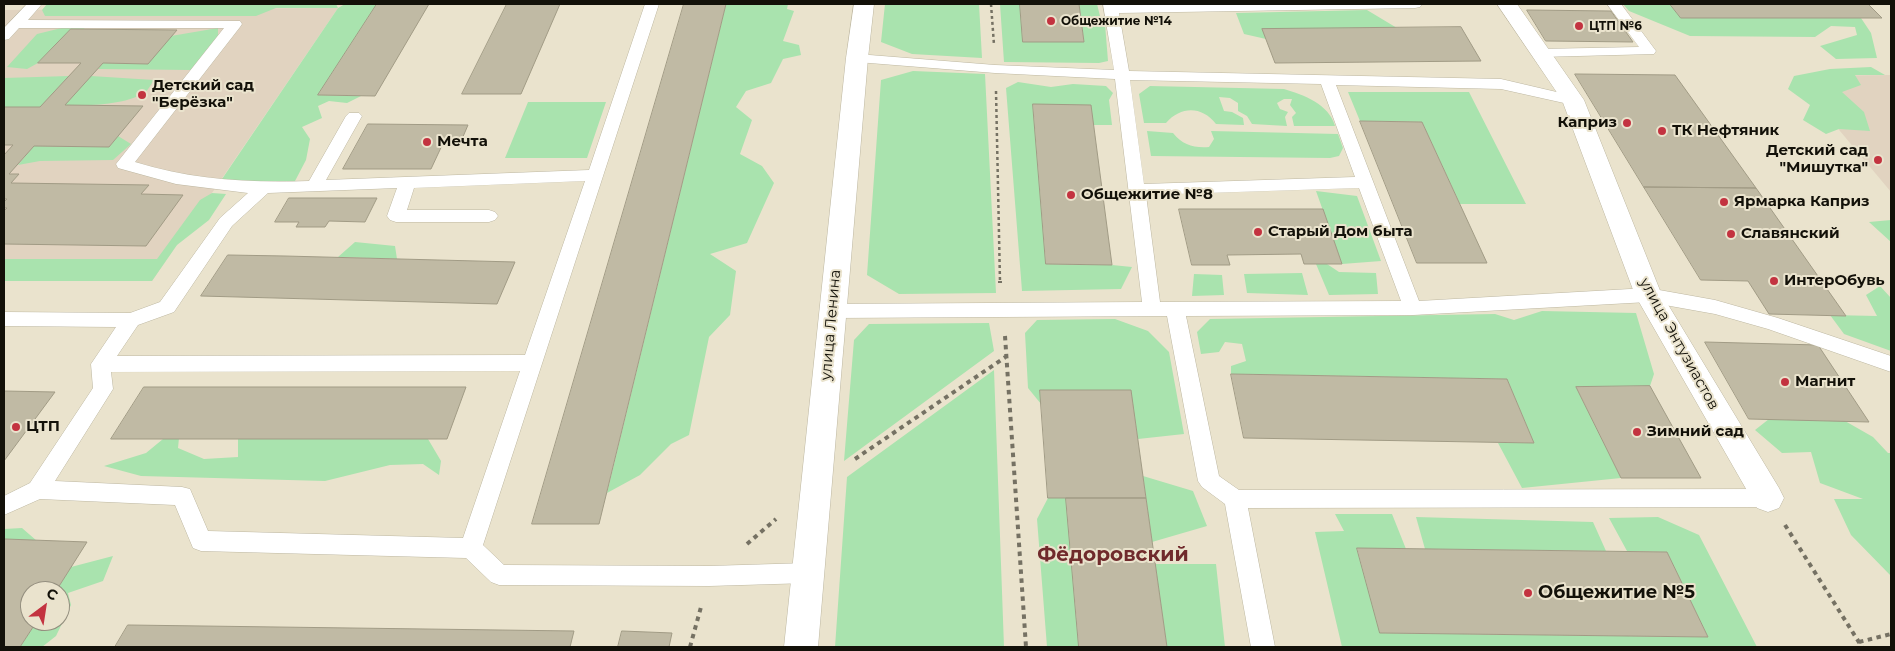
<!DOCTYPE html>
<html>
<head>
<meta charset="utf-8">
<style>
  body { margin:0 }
  #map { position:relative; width:1895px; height:651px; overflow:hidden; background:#eae3cd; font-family:Montserrat,sans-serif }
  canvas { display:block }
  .frame { position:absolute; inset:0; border:5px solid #131109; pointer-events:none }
  .north { position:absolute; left:20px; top:581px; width:50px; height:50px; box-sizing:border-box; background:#eae3cd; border:1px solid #948f7f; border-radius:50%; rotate:31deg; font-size:14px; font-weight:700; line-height:20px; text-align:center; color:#131109 }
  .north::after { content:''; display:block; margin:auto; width:18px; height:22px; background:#c33340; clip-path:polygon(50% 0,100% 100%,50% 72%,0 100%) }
</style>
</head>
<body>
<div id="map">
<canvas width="1895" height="651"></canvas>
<div class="frame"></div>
<div class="north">С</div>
</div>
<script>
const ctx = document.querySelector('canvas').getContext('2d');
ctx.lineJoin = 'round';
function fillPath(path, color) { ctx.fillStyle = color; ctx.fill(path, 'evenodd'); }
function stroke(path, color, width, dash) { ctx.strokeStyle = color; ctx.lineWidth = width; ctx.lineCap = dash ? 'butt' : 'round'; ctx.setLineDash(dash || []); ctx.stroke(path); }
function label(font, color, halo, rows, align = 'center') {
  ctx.font = font + ' Montserrat,sans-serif'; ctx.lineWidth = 4; ctx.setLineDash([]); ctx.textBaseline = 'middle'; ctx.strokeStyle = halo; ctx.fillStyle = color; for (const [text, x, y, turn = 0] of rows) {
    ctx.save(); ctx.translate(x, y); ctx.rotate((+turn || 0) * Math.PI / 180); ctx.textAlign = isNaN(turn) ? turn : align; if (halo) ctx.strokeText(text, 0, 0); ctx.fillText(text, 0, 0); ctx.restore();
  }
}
fillPath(new Path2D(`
  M338,8L152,281H4V10Z
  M1891,75V192L1794,76Z`), '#e1d3c0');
fillPath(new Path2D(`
  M47,4H336L338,8L345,4H377L318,95L361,96L347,103L329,101L318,106L322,118L302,127L310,139L306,160L295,181L244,182L222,179L338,8H276L256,16H45L42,10Z
  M726,4H788L787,9L794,11L783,41L799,45L801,55L783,59L771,83L746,91L736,107L752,120L740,154L762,166L774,183L747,243L710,254L736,271L730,315L709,337L689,435L671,444L640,475L607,493Z
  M885,4H979L982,58L912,54L881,42Z
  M1000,4H1020L1023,42H1084L1082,25L1105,24L1108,61L1099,63L1004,62Z
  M1079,4H1097L1100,16L1081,18Z
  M1623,4H1670L1682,18H1861L1871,33L1877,58L1836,59L1820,46L1857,35L1855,27L1831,26L1815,37L1690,36L1629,11Z
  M1367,10L1397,28L1266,39L1244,34L1236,13Z
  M78,24L85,29H71L38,63L27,69L7,67L37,34Z
  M218,28V38L191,70L98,69L103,63L148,64L171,36Z
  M1871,67L1885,75H1855L1861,85L1842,92L1864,112L1870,131L1839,129L1826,134L1803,120L1810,105L1788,89L1794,76L1830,69Z
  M913,71L985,74L996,293L899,294L867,275L881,80Z
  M69,76L40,107H4V78Z
  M91,76L154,80C151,84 148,91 144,93C125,105 87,106 65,105Z
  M1018,82L1051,87L1073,84L1106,86L1113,93L1109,100L1112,125H1093L1090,105H1033L1046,264L1112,265L1132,267L1121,289L1022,291L1006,88Z
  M1150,86L1284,89C1304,95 1329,104 1335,126H1294L1292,117L1296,113L1290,105L1292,99H1284L1277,103L1280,109L1288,112L1285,117L1287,126L1252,124L1247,116L1238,111V103L1230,98L1219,97L1224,111L1232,112L1243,118L1244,125L1216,124C1202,106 1181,106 1166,123H1144L1139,94Z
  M1348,92H1469L1526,204H1460L1422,122L1360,121Z
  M528,102H606L587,158H505Z
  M1147,131L1173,133C1183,145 1193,148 1209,147L1214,139L1211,131L1338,134L1343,148L1339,156L1330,158L1151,156Z
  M118,136L131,144L113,160L40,161L18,165L34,146L109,147Z
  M1316,191L1357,196L1381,261L1342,264Z
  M212,193L226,194L209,220L177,245L152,281H4V259H157L200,200Z
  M1891,220V242L1869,222Z
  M355,242L395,246L397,259L338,257Z
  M1316,264H1327L1339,272L1376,273L1378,294L1329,295Z
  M1302,273L1308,295L1247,293L1244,274Z
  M1194,274L1222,275L1224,295L1192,296Z
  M1880,286L1891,298V351L1844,334L1830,315L1877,316L1866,295Z
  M1542,311L1636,313L1654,374L1650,386L1576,387L1621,478L1522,488L1498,443H1534L1507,379L1231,374V366L1246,361L1242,344L1225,342L1219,352L1201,354L1197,332L1210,319L1495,314L1514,320Z
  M1115,319L1148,331L1169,352L1184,434L1138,439L1130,390H1041V404L1028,388L1025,333L1037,320Z
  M989,323L994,351L844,461L854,340L869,324Z
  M994,370L1004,647H835L847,477Z
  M1769,419L1845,421L1873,437L1888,453H1891V576L1851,535L1834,499H1863L1820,483L1811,452L1782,453L1755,430Z
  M179,438L178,448L204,459L238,457V439H428L441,461L439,475L423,464L390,465L325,481L141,476L104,466L146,453L163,439Z
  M1143,476L1193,491L1207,526L1152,542Z
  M1048,498H1066L1079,647H1047L1037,519Z
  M1335,514H1392L1406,549H1357L1381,633L1708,637L1667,552L1627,551L1609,518L1658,517L1699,535L1757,647H1342L1315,532L1344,531Z
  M1416,517L1593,522L1606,551L1425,549Z
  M22,528L37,541L5,539L4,542V529Z
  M113,556L103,581L68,593L71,605L56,636L42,647H20L37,621H60V591H56L71,567Z
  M1155,564H1216L1225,647H1167Z`), '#a9e3ae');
const building = new Path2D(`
  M377,4H429L375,96L318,95Z
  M507,4H560L521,94H462Z
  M684,4H726L599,524H532Z
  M1020,4H1079L1084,42H1023Z
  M1670,4H1868L1882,18H1681Z
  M1527,10L1611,11L1633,42L1546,41Z
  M1461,27L1481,61L1275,63L1262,29Z
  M71,29L177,30L148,64L103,63L65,105L143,106L109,147L34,146L9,174H19L11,183L149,185L141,194L183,195L146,246L4,244V211L7,208H4V202L7,199H4V155L13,145H4V107H40L81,63H38Z
  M1575,74L1675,75L1756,188L1644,187Z
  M1033,104L1091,105L1112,265L1046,264Z
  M1360,121L1422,122L1487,263H1417Z
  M368,124L468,125L462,139H445L431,169H343Z
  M1644,187L1756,188L1846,316L1769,314L1748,281L1701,280Z
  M289,198H377L365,222L329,221L325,227H296L299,222H275Z
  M1179,209H1323L1342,264H1304L1301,254L1227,255L1230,265H1192Z
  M228,255L285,256L515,262L497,304L201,296Z
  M1705,342L1818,345L1869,422L1749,419Z
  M1231,374L1507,379L1534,443L1244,438Z
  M1650,386L1701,478H1621L1576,387Z
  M144,387H466L447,439H111Z
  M1040,390H1131L1146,498H1048Z
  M4,391L55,392L4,461Z
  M1066,498H1146L1167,647H1079Z
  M5,539L87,542L56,591H30V621H37L20,647H4V542Z
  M1357,548L1667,552L1708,637L1380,633Z
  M128,625L574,631L570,647H115Z
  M622,631L672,633L669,647H618Z`);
fillPath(building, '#c0baa4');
stroke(building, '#a19b85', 1);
const lane = new Path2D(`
  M27,4H42L28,20L240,21L242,24L240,27L135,162C192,180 250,183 309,181L346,116L349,113H359L362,116L326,180L589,170L645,4H659L483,545L504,565L709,566L808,563L816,566L819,573L816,580L808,583L709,586L499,585L491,582L466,558L201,551L193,548L175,505L40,499L4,515V496L30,483L93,388L91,364L116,327L4,326V312L130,313L160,302L220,218L248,193L176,184L118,168L116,164L224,28H19L9,39L4,40V28ZM585,181L525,355L117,356L138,325L174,312L232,226L268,193L397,188L387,216L390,220L396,222H489L495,220L498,216L495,212L489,210H407L414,188ZM520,371L463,538L208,531L190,489L182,487L55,481L113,389L111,372Z
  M1103,4H1422L1420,7L1415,8L1119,13L1129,71L1501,79L1578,97L1581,100L1578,103L1573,105L1501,89L1336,85L1419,301L1648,288L1715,300L1778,318L1891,356V372L1768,329L1715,314L1648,302L1413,315L1186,316L1219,476L1239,490L1768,489L1776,491L1779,498L1776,505L1768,507L1248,508L1275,647H1251L1225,504L1202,487L1198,481L1167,316L832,318L825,316L823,311L825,306L832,304L1142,302L1115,79L995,73L857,62L852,61L850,58L852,55L857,54L995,65L1114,70ZM1130,80L1321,84L1355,177L1144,184ZM1359,188L1401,301L1160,302L1146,195Z
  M1607,4H1621L1656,51L1654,54L1540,57L1535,56L1533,53L1535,50L1540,49L1639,47Z`);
const street = new Path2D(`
  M1497,4H1517L1584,100L1661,293L1779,488L1784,498L1779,508L1768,512L1757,508L1635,295L1562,100Z`);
const secondary = new Path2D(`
  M854,4H874L868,58L818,647H784L846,58Z`);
stroke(lane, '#bdb7a1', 1);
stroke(street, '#bdb7a1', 1);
stroke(secondary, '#bdb7a1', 1);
stroke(new Path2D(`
  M991,4L994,45
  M996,91L1000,282`), '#757163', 2.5, [3, 3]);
stroke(new Path2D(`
  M1000,281V283
  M1005,336L1026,647
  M855,459L1007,356
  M1785,525L1862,647
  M747,544L776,519
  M1859,642L1891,634
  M690,647L701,607`), '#757163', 4, [4.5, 4.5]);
fillPath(lane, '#fff');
fillPath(street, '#fff');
fillPath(secondary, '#fff');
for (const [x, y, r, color] of [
  [1051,21,5,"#c33340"],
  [1579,26,5,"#c33340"],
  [142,95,5,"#c33340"],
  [1627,123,5,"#c33340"],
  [1662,131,5,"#c33340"],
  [427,142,5,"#c33340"],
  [1878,160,5,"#c33340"],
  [1071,195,5,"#c33340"],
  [1724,202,5,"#c33340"],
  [1258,232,5,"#c33340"],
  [1731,234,5,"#c33340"],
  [1774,281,5,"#c33340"],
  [1785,382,5,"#c33340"],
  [16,427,5,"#c33340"],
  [1637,432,5,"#c33340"],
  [1528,593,5,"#c33340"]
]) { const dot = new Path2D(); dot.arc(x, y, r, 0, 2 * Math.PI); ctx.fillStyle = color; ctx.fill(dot); stroke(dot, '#eae3cd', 2); }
label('bold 12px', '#131109', '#eae3cd', [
  ["Общежитие №14",1061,21],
  ["ЦТП №6",1589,26]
], 'left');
label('bold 15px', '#131109', '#eae3cd', [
  ["Детский сад",152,86],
  ["\"Берёзка\"",152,103],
  ["Каприз",1617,123,"right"],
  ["ТК Нефтяник",1672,131],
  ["Мечта",437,142],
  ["Детский сад",1868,151,"right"],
  ["\"Мишутка\"",1868,168,"right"],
  ["Общежитие №8",1081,195],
  ["Ярмарка Каприз",1734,202],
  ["Старый Дом быта",1268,232],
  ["Славянский",1741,234],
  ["ИнтерОбувь",1784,281],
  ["Магнит",1795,382],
  ["ЦТП",26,427],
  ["Зимний сад",1647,432]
], 'left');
label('15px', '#131109', '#eae3cd', [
  ["улица Ленина",831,325,-85],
  ["улица Энтузиастов",1679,344,61]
]);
label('bold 18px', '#131109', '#eae3cd', [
  ["Общежитие №5",1538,593]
], 'left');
label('bold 20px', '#702a2c', '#eae3cd', [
  ["Фёдоровский",1113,555]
]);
</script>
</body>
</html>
